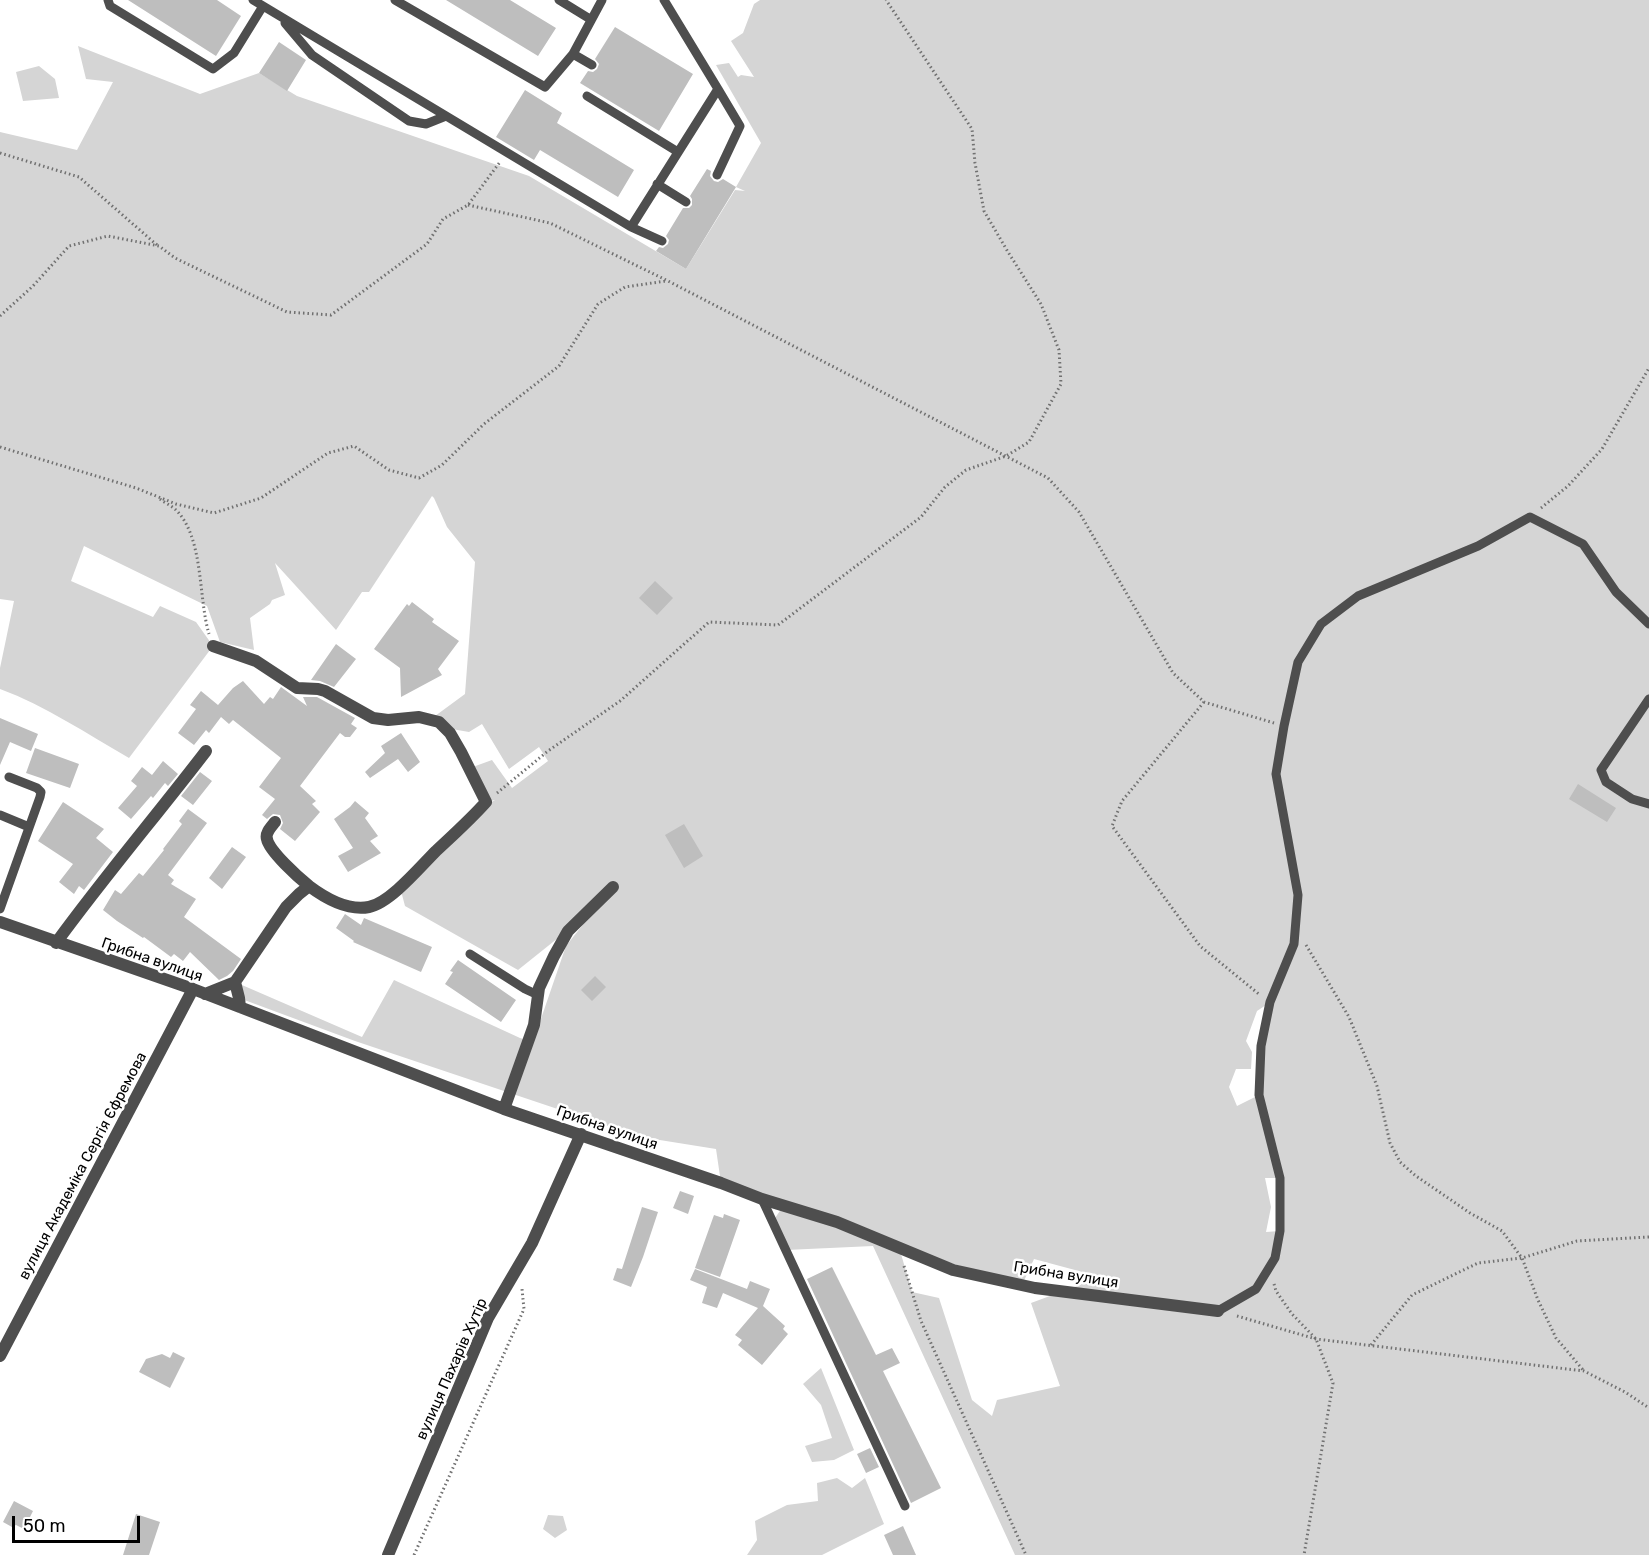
<!DOCTYPE html>
<html>
<head>
<meta charset="utf-8">
<style>
  body { margin:0 }
  #map { position:relative; width:1649px; height:1555px; overflow:hidden; background:#fff; font-family:Rubik,sans-serif }
  canvas { display:block }
  .scale { position:absolute; left:12px; top:1516px; width:128px; height:27px; box-sizing:border-box; border:3px solid #000; border-top:0; padding-left:8px; font-size:18px; line-height:21px; white-space:nowrap; color:#000; -webkit-text-stroke:4px #fff; paint-order:stroke }
</style>
</head>
<body>
<div id="map">
<canvas width="1649" height="1555"></canvas>
<div class="scale">50 m</div>
</div>
<script>
const ctx = document.querySelector('canvas').getContext('2d');
ctx.lineJoin = 'round';
function fillPath(path, color) { ctx.fillStyle = color; ctx.fill(path, 'evenodd'); }
function stroke(path, color, width, dash) { ctx.strokeStyle = color; ctx.lineWidth = width; ctx.lineCap = dash ? 'butt' : 'round'; ctx.setLineDash(dash || []); ctx.stroke(path); }
function label(font, color, halo, rows, align = 'center') {
  ctx.font = font + ' Rubik,sans-serif'; ctx.lineWidth = 5; ctx.setLineDash([]); ctx.textBaseline = 'middle'; ctx.strokeStyle = halo; ctx.fillStyle = color; for (const [text, x, y, turn = 0] of rows) {
    ctx.save(); ctx.translate(x, y); ctx.rotate((+turn || 0) * Math.PI / 180); ctx.textAlign = isNaN(turn) ? turn : align; if (halo) ctx.strokeText(text, 0, 0); ctx.fillText(text, 0, 0); ctx.restore();
  }
}
fillPath(new Path2D(`
  M760,0H1649V1555H1015L873,1246L786,1250L773,1221L784,1205L721,1183L716,1149L641,1137L355,1041L239,998L235,982L362,1037L394,980L520,1038L533,1042L566,946L608,893L573,926L518,970L405,906L400,887L481,808L495,800L486,802L470,768L492,760L512,788L548,761L539,747L509,769L482,724L469,732L446,728L431,719L465,694L475,562L447,527L434,498L432,496L369,592H362L336,630L275,563L285,595L272,600L270,604L250,618L254,650L220,642L207,606L84,546L71,581L153,617L160,606L196,622L213,646L129,758C87,734 46,706 0,689V668L14,601L0,599V132L77,150L113,82L86,79L78,46L200,94L259,73L297,96L529,176L686,269L735,190L745,191L736,187L761,143L716,65L729,63L738,77L741,75L754,77L731,41L743,33L754,4ZM1269,1003L1259,1095L1237,1106L1229,1087L1236,1069H1251L1252,1052L1246,1041L1257,1011ZM1265,1178H1280V1231L1266,1232L1271,1207ZM899,1247L1022,1285L1034,1259L1101,1277L1031,1303L1060,1386L997,1400L992,1416L972,1400L939,1298L912,1292Z
  M39,66L55,79L59,98L23,101L16,72Z
  M821,1368L854,1450L834,1460L812,1462L805,1446L832,1438L821,1405L803,1384Z
  M837,1478L852,1488L865,1478L884,1524L822,1555H747L757,1540L755,1521L787,1505L818,1501L817,1483Z
  M548,1515L563,1516L567,1530L555,1538L543,1529Z`), '#d5d5d5');
fillPath(new Path2D(`
  M128,0H217L241,16L216,56Z
  M446,0H510L556,28L538,56Z
  M615,27L693,74L659,131L580,83L588,71L593,72L597,69L599,64L595,59Z
  M279,42L306,60L287,91L259,73Z
  M525,90L562,113L557,123L634,170L618,197L540,150L534,160L496,137Z
  M707,169L711,171L710,176L714,181L718,182L723,179L736,187L686,269L656,251L659,247L663,248L668,244L669,240L666,236L683,208H689L692,205V199L690,196Z
  M655,581L673,598L657,615L639,598Z
  M412,602L434,619L432,622L459,641L438,669L442,675L401,697L400,668L374,649L407,604L409,606Z
  M336,644L356,659L334,687L320,681L311,680Z
  M243,681L264,704L270,697L273,699L281,687L307,706L303,697H317L355,718L351,724L357,728L350,737H345L340,733L300,786L316,801L312,804L320,812L295,841L280,829L283,823L280,815L273,814L267,819L262,815L275,799L259,787L281,758L233,720L229,724L221,717L209,733L206,730L194,745L178,733L196,709L190,705L201,691L218,705L233,688Z
  M0,718L38,734L31,751L10,742L0,765Z
  M401,733L420,762L408,772L398,759L370,778L365,772L385,753L381,746Z
  M35,748L79,764L70,788L26,773Z
  M163,761L178,774L168,786L165,783L153,798L151,796L131,819L118,808L137,786L131,781L142,767L152,775Z
  M200,772L212,781L193,805L181,796Z
  M1578,784L1616,808L1607,822L1569,799Z
  M355,801L369,813L365,818L378,836L370,841L381,853L348,872L338,856L353,848L334,819L350,807Z
  M63,802L104,829L96,838L113,852L84,890L79,886L74,894L59,882L73,864L38,841Z
  M188,809L207,823L168,875L174,880L171,884L196,899L184,917L241,959L233,971L227,976L219,980L190,952L183,961L174,954L171,957L144,937L143,938L117,921L103,910L115,890L121,894L139,873L143,876L164,850L163,849L182,824L179,821Z
  M684,824L703,856L684,868L665,835Z
  M232,847L246,857L222,889L209,878Z
  M345,914L361,925L364,918L432,947L421,972L353,942L354,941L336,928Z
  M458,960L516,1000L501,1022L445,984L453,972L450,971Z
  M595,976L606,987L592,1001L581,990Z
  M680,1191L694,1196L688,1214L673,1208Z
  M642,1207L658,1212L643,1257L631,1287L613,1280L617,1268L622,1269Z
  M724,1214L740,1220L720,1277L695,1268L714,1215L723,1218Z
  M832,1267L876,1355L892,1348L900,1363L883,1371L941,1488L911,1503L807,1279Z
  M695,1269L747,1289L750,1281L770,1289L763,1306L785,1326L783,1329L788,1334L762,1365L738,1345L742,1340L735,1335L758,1308L723,1293L717,1308L702,1303L707,1287L690,1280Z
  M173,1352L185,1358L170,1388L139,1372L146,1359L162,1354L170,1358Z
  M870,1448L879,1467L866,1473L857,1454Z
  M14,1501L33,1511L24,1529L16,1525L12,1527L3,1522Z
  M136,1514L160,1522L149,1555H123Z
  M903,1526L916,1555H893L884,1535Z`), '#bebebe');
stroke(new Path2D(`
  M0,153L79,177L157,245
  M468,205L550,223L668,281L1048,478L1079,512L1173,673L1204,702L1274,723
  M0,316L33,286L69,246L108,236L159,246L175,258L287,312L331,315L427,244L443,219L468,205L500,162
  M0,447L136,488L176,504L214,513L261,498L328,453L354,446L389,470L419,478L442,465L484,424L559,366L598,304L625,287L666,281
  M160,499C165,503 172,506 176,510C204,538 198,597 209,634
  M1541,508L1568,486L1602,449L1649,368
  M1204,702L1122,801L1112,826L1200,946L1260,995
  M497,793L548,751L620,701L709,622L778,625L921,517L945,487L966,470L1006,456L1029,442L1061,384L1059,350L1041,304L1008,252L984,211L975,163L972,129L886,0
  M1306,945L1349,1017L1377,1086L1390,1143L1400,1162L1416,1176L1470,1213L1502,1231L1522,1258L1538,1300L1556,1338L1584,1371
  M904,1266L921,1321L1026,1555
  M1274,1284L1276,1291L1292,1314L1316,1339L1333,1383L1304,1555
  M1237,1316L1316,1339L1584,1371L1625,1392L1649,1408
  M1371,1345L1412,1295L1478,1263L1522,1258L1577,1241L1649,1237
  M414,1555L524,1309L522,1289`), '#707070', 3, [1.5, 3]);
stroke(new Path2D(`
  M108,0L110,6L213,69L234,53L263,6
  M253,0L631,227L718,89L664,0
  M395,0L545,87L573,54L602,0
  M559,0L590,19
  M285,23L312,55L409,121L426,124L446,116
  M573,54L592,65
  M587,96L678,152
  M717,175L740,126L718,89
  M657,184L686,202
  M631,227L662,241
  M1649,699L1601,770L1606,782L1632,799L1649,804
  M0,815L29,827
  M0,909L40,797L41,792L37,788L9,777
  M470,954L525,989L538,995
  M762,1199L905,1506
  M1218,1311L1256,1289L1275,1258L1280,1231V1178L1259,1095L1261,1046L1270,1002L1294,944L1298,895L1276,774L1284,726L1298,662L1321,624L1358,596L1478,546L1530,517L1583,544L1616,592L1649,624`), '#4e4e4e', 9);
stroke(new Path2D(`
  M275,822C271,827 265,833 267,839C269,851 299,878 309,886
  M0,922L193,989L504,1109L721,1183L762,1199L837,1222L953,1270L1035,1288L1218,1311
  M56,943C104,877 157,815 206,751
  M235,982L239,998L240,1007
  M205,994L235,982L286,907L299,894L309,886C325,898 348,911 369,907C390,903 420,867 436,851C453,835 470,820 486,802L461,752L450,733L439,722L419,717L388,720L373,718L325,691L318,689L297,688L256,661L213,646
  M504,1109L534,1025L539,988L554,956L568,931L613,887
  M0,1356L193,989
  M388,1555L488,1318L532,1243L581,1134`), '#4e4e4e', 12);
label('15px', '#000', '#fff', [
  ["Грибна вулиця",152,960,19],
  ["Грибна вулиця",607,1128,19],
  ["вулиця Академіка Сергія Єфремова",83,1166,-62],
  ["Грибна вулиця",1066,1275,9],
  ["вулиця Пахарів Хутір",452,1369,-66]
]);
</script>
</body>
</html>
